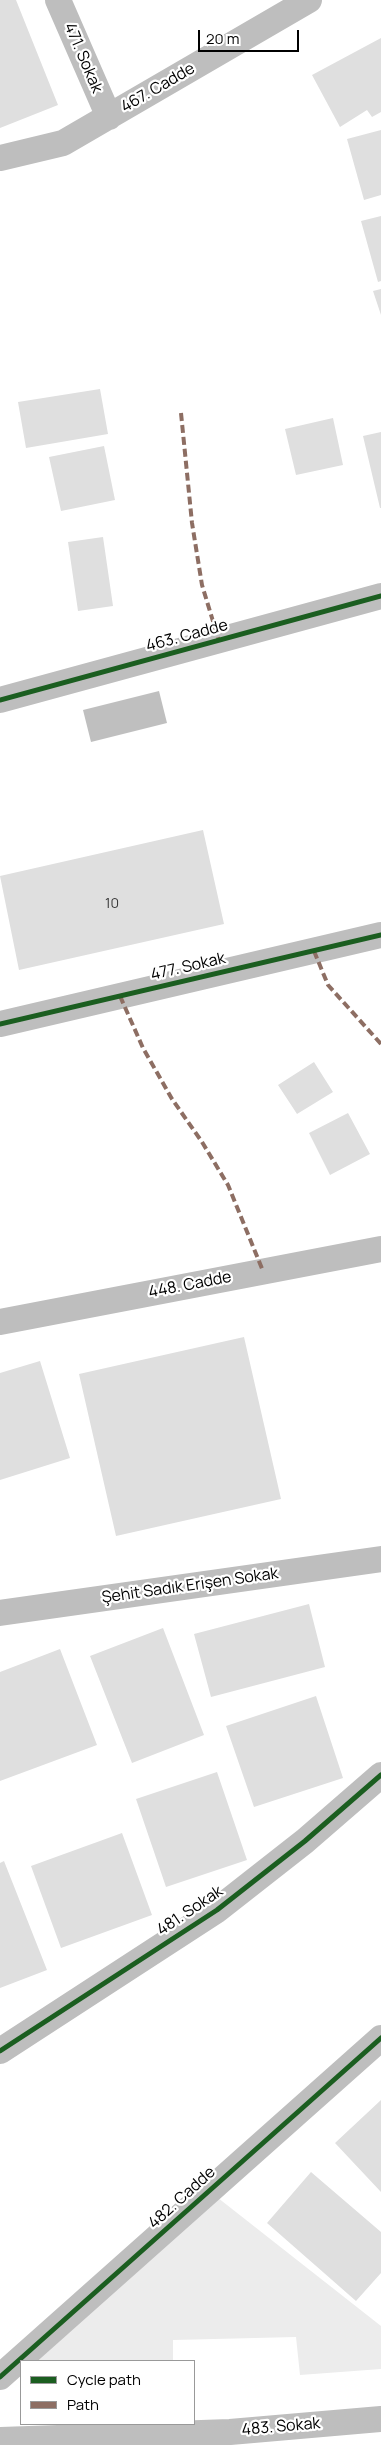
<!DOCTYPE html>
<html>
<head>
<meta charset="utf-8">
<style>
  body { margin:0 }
  #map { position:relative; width:381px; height:2445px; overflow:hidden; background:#fff; font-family:Manrope,sans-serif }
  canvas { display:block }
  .legend { position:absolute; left:20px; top:2360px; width:175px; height:65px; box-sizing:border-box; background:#fff; border:1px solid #999; margin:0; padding:6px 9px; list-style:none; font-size:15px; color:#000 }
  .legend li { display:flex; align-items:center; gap:10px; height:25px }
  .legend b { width:25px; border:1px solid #999 }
  .scale { position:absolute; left:198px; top:30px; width:101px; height:22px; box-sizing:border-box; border:2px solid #000; border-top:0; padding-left:6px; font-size:15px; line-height:18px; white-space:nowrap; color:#000; -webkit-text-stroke:4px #fff; paint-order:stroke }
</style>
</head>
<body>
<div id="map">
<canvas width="381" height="2445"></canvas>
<ul class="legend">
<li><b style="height:6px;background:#1b5e20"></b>Cycle path</li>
<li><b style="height:6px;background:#8d6e63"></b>Path</li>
</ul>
<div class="scale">20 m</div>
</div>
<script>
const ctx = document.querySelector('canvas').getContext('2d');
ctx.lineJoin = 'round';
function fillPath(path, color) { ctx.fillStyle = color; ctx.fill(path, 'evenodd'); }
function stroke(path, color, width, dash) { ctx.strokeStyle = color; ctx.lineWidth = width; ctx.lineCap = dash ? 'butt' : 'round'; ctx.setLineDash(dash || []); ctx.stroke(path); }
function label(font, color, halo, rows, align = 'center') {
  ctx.font = font + ' Manrope,sans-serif'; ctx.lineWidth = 4.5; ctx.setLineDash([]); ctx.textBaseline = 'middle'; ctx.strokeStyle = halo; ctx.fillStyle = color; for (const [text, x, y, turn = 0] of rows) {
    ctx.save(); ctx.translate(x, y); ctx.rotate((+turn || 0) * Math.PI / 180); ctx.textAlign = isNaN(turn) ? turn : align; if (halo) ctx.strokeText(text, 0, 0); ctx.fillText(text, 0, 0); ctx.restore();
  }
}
fillPath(new Path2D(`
  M213,2194L381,2326V2369L300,2375L296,2337L173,2340V2361H26Z`), '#ececec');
fillPath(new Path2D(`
  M159,691L167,723L91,742L83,710Z`), '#bfbfbf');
fillPath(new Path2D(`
  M0,0H16L58,105L0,128Z
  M381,38V112L372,117L367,110L340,127L312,75Z
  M381,130V195L364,200L347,139Z
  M381,216V281L378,282L361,221Z
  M381,289V315L373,291Z
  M100,389L108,434L26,448L18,402Z
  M333,418L343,465L296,475L285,429Z
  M381,432V508H380L363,436Z
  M104,446L115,500L61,511L49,457Z
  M103,537L113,606L78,611L68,542Z
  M203,830L224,924L19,970L0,876Z
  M314,1062L333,1092L297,1114L278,1085Z
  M348,1113L370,1154L330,1175L309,1133Z
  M244,1337L281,1499L116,1536L79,1374Z
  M40,1361L70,1458L0,1480V1373Z
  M309,1604L325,1667L211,1697L194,1634Z
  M163,1628L204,1735L132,1763L90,1656Z
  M60,1649L97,1745L0,1781V1672Z
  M316,1696L343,1778L254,1807L226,1726Z
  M217,1772L247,1860L166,1887L136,1799Z
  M122,1833L152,1915L61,1948L31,1866Z
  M4,1861L47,1970L0,1988V1863Z
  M381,2100V2192L335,2143Z
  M311,2172L381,2232V2273L356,2301L267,2223Z`), '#dfdfdf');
stroke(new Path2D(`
  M58,0L109,117
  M0,158L63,143L309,0
  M0,700L381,596
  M0,1024L381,935
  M0,1322L381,1249
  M0,1613L381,1559
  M0,2051L217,1910L305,1841L381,1775
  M0,2377L381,2038
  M0,2440L230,2432L381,2419`), '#bebebe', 26);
stroke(new Path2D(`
  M181,413L192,523L202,585L219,641
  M314,951L328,985L381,1044
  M120,996L143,1048L172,1099L202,1142L228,1185L263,1271`), '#8d6e63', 4, [8, 4]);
stroke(new Path2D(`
  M0,700L381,596
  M0,1024L381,935
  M0,2051L217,1910L305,1841L381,1775
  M0,2377L381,2038`), '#1b5e20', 5);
label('14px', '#383838', null, [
  ["10",112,904]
]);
label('16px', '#000', '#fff', [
  ["471. Sokak",83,58,67],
  ["467. Cadde",158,88,-30],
  ["463. Cadde",187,636,-15],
  ["477. Sokak",188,967,-13],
  ["448. Cadde",190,1285,-11],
  ["Şehit Sadık Erişen Sokak",190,1586,-8],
  ["481. Sokak",190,1911,-34],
  ["482. Cadde",182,2198,-42],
  ["483. Sokak",281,2427,-5]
]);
</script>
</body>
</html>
